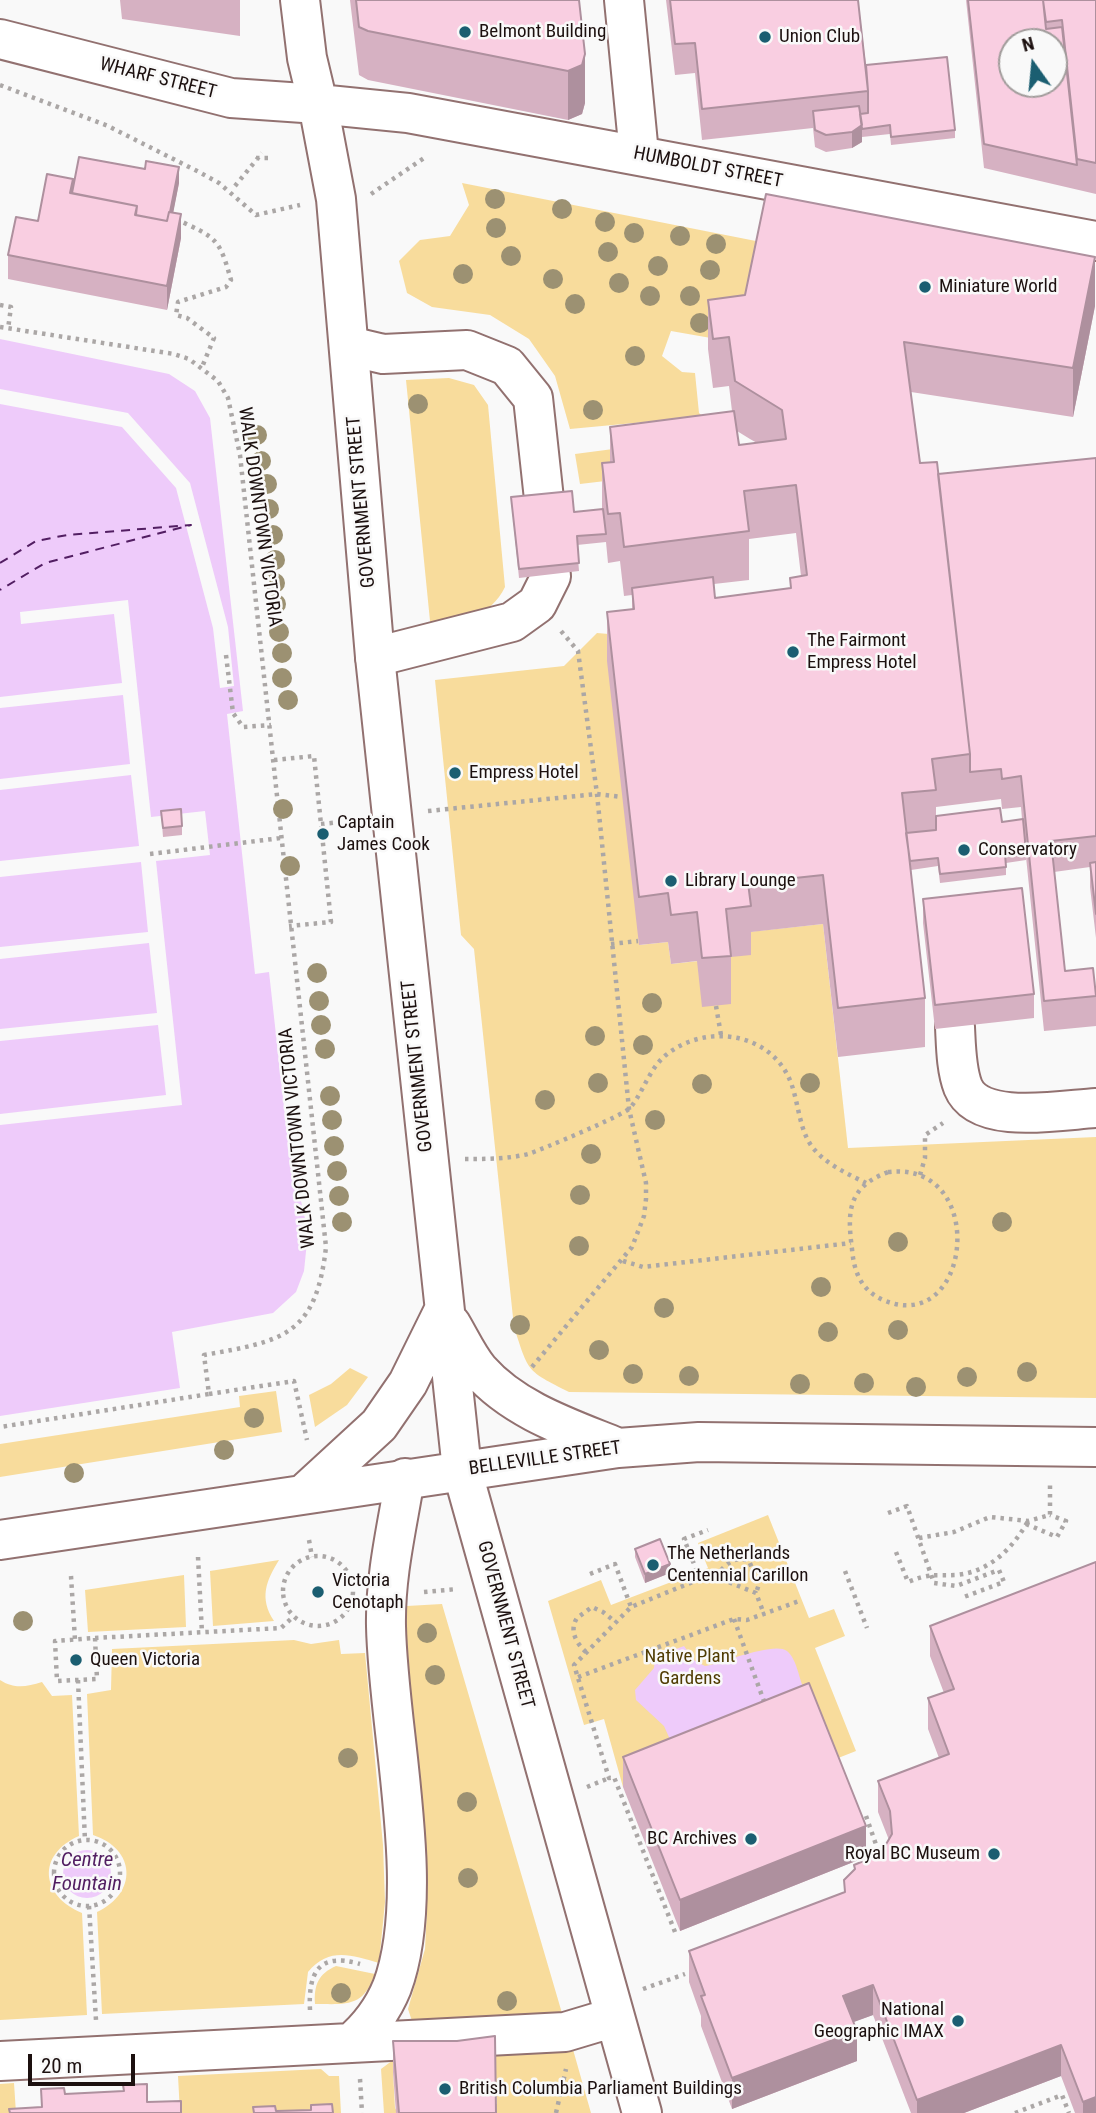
<!DOCTYPE html>
<html>
<head>
<meta charset="utf-8">
<style>
  body { margin:0 }
  #map { position:relative; width:1096px; height:2113px; overflow:hidden; background:#f9f9f9; font-family:"Roboto Condensed",sans-serif }
  canvas { display:block }
  .north { position:absolute; left:998px; top:28px; width:70px; height:70px; box-sizing:border-box; background:#f9f9f9; border:2px solid #a19c9b; border-radius:50%; rotate:345deg; font-size:19px; font-weight:700; line-height:28px; text-align:center; color:#1c100f }
  .north::after { content:''; display:block; margin:auto; width:24px; height:32px; background:#1b5e71; clip-path:polygon(50% 0,100% 100%,50% 72%,0 100%) }
  .scale { position:absolute; left:28px; top:2054px; width:107px; height:32px; box-sizing:border-box; border:4px solid #1c100f; border-top:0; padding-left:9px; font-size:21px; line-height:24px; white-space:nowrap; color:#1c100f; -webkit-text-stroke:5px #f9f9f9; paint-order:stroke }
</style>
</head>
<body>
<div id="map">
<canvas width="1096" height="2113"></canvas>
<div class="north">N</div>
<div class="scale">20 m</div>
</div>
<script>
const ctx = document.querySelector('canvas').getContext('2d');
ctx.lineJoin = 'round';
function fillPath(path, color) { ctx.fillStyle = color; ctx.fill(path, 'evenodd'); }
function stroke(path, color, width, dash) { ctx.strokeStyle = color; ctx.lineWidth = width; ctx.lineCap = dash ? 'butt' : 'round'; ctx.setLineDash(dash || []); ctx.stroke(path); }
function label(font, color, halo, rows, align = 'center') {
  ctx.font = font + ' "Roboto Condensed",sans-serif'; ctx.lineWidth = 5; ctx.setLineDash([]); ctx.textBaseline = 'middle'; ctx.strokeStyle = halo; ctx.fillStyle = color; for (const [text, x, y, turn = 0] of rows) {
    ctx.save(); ctx.translate(x, y); ctx.rotate((+turn || 0) * Math.PI / 180); ctx.textAlign = isNaN(turn) ? turn : align; if (halo) ctx.strokeText(text, 0, 0); ctx.fillText(text, 0, 0); ctx.restore();
  }
}
fillPath(new Path2D(`
  M462,183L766,243L745,344L671,331L662,356L682,372L695,373L699,413L712,424L717,437L666,420L570,429L555,376L529,339L490,315L432,307L407,293L399,261L420,240L450,236L469,205Z
  M449,378L474,385L488,405L505,587C491,617 460,621 431,631L406,380Z
  M659,443L707,469L580,484L575,454Z
  M597,633L632,636L639,945L668,942L671,964L726,958L748,932L823,924L848,1148L1096,1137V1398L569,1392C526,1370 529,1373 514,1327L474,949L461,935L435,680L564,666Z
  M350,1368L368,1377L347,1405L315,1427L309,1395L331,1384Z
  M276,1391L282,1432L0,1477V1444L240,1407L239,1396Z
  M768,1515L809,1618L834,1609L845,1636L815,1648L856,1751L828,1762L623,1787L604,1719L584,1725L548,1601L601,1580L611,1605L708,1568L698,1543Z
  M279,1560C266,1581 259,1598 274,1621L213,1626L210,1571Z
  M184,1575L186,1627L88,1632L85,1590Z
  M442,1604L564,2020L413,2024L408,2009L425,1949L427,1908L405,1638L407,1606Z
  M294,1640L311,1644L339,1640L341,1654L365,1653L383,1845L385,1902L379,1963C351,1955 329,1947 308,1972L304,2004L102,2014L97,1912C138,1893 136,1849 93,1835L87,1694L111,1690L112,1649Z
  M0,1680C14,1689 26,1687 42,1682L52,1696L72,1695L79,1836C36,1855 41,1896 82,1913L87,2015L0,2020Z
  M336,1966L375,1974C363,2008 346,2004 315,2004C314,1985 318,1974 336,1966Z
  M572,2046L591,2113H494L493,2105L497,2104L495,2067L393,2072L395,2108L398,2113H384L381,2069L401,2054Z
  M321,2069L329,2076H339L341,2113H180L178,2076Z
  M14,2083L16,2113H0V2084Z`), '#f8dc9c');
fillPath(new Path2D(`
  M0,339L169,374L195,391L210,418L243,711L227,714L255,974L269,972L288,1143L308,1232L304,1271L296,1292L273,1313L172,1332L180,1388L0,1416Z
  M684,1646L695,1661L705,1666C722,1663 775,1641 787,1651C796,1658 799,1677 803,1687L672,1744L664,1726L636,1700L635,1690L654,1668L655,1657Z
  M63 1874a24 24 0 1 1 48 0a24 24 0 1 1-48 0Z`), '#eecbfa');
fillPath(new Path2D(`
  M0,389L128,413L190,483L228,627L234,686L220,688L213,628L176,488L122,427L0,404Z
  M128,600L151,817L205,811L210,855L156,861L182,1105L0,1125V1114L166,1095L158,1025L0,1041V1029L157,1013L149,943L0,959V947L148,932L141,862L0,877V861L139,846L131,775L0,790V779L130,764L123,695L0,708V697L122,683L114,614L21,624L20,612Z`), '#f9f9f9');
stroke(new Path2D(`
  M0,563L36,541L67,535L191,525L45,563L0,590`), '#521e62', 2, [9, 7]);
const minor = new Path2D(`
  M300,0L307,58L318,104L408,113L1096,241
  M624,0L639,154
  M349,346L383,354L467,350L507,366L533,398L544,499
  M375,657L512,622L537,604L551,576
  M955,1027C956,1046 956,1069 963,1087C979,1126 1061,1110 1096,1108
  M462,1470L642,2113
  M351,2043L565,2032L615,2017
  M0,2061L351,2043C369,2028 383,2009 392,1987C428,1890 388,1731 386,1626C385,1576 397,1527 405,1478`);
const major = new Path2D(`
  M0,39L231,98L318,104L336,199L375,657L462,1470
  M451,1324C460,1339 468,1357 479,1370C514,1410 569,1428 616,1447
  M305,1493L379,1425L408,1383L443,1312
  M0,1540L618,1448L699,1442L1096,1447`);
stroke(minor, '#927170', 42);
stroke(major, '#927170', 42);
stroke(new Path2D(`
  M0,85L108,126L199,172L219,183L256,215L300,205
  M256,158H269
  M235,186L262,153
  M371,194L427,156
  M176,219C216,238 219,237 231,280L226,287L178,302L176,315L187,318L214,338L202,367
  M0,305L11,307L8,329
  M0,327L174,354L189,359L218,381L228,398L240,455L326,1247C316,1336 283,1341 204,1355L209,1394L0,1427
  M226,655L233,713L243,727L271,725
  M274,760L314,756L331,922L289,926
  M428,811L597,794L622,797
  M321,824L351,821
  M150,854L281,838
  M611,944L638,941
  M716,1006L721,1035
  M465,1159C486,1159 508,1159 528,1154C541,1150 624,1115 630,1108C644,1091 649,1069 666,1055C704,1024 767,1031 789,1078C799,1100 798,1129 813,1148C827,1165 848,1174 866,1183
  M888,1172C990,1160 972,1338 883,1300C861,1290 854,1272 852,1249C847,1211 848,1187 888,1172Z
  M920,1175L925,1158V1135L943,1123
  M623,1261L643,1267L851,1243
  M532,1367L632,1247L644,1216L646,1199V1183L629,1109L597,794L578,651L561,631
  M209,1394L294,1381L307,1440
  M888,1513L907,1506L934,1583L956,1586L999,1570L1004,1582L961,1598
  M1026,1524L1057,1537L1066,1521L1050,1515
  M919,1538L954,1532L990,1517L1028,1521L1050,1515V1482
  M309,1540L312,1557
  M896,1552L908,1582C930,1573 933,1576 956,1575C990,1572 1013,1548 1028,1521
  M283 1591a35 35 0 1 1 70 0a35 35 0 1 1-70 0Z
  M198,1557L202,1633
  M845,1571L867,1628
  M590,1574L615,1564L631,1607
  M71,1576L75,1640
  M716,1577C724,1565 735,1555 749,1561L759,1584L756,1593
  M700,1579L684,1539L708,1530
  M424,1592L457,1589
  M734,1619L765,1704
  M95,1638L281,1628L293,1617
  M95,1638L97,1679L57,1681L55,1641Z
  M586,1652C576,1643 569,1630 577,1618L592,1607L603,1612L614,1621
  M578,1677L734,1619L747,1620L802,1600
  M78,1680L85,1841
  M587,1787L609,1778
  M866,1816L880,1856
  M54 1873a33 33 0 1 1 66 0a33 33 0 1 1-66 0Z
  M89,1906L96,2020
  M675,1932L614,1777L609,1778L574,1665L631,1607L700,1579L716,1577L756,1593L764,1614
  M643,1989L685,1974
  M310,2010C308,1972 319,1952 360,1964
  M360,2079L362,2113
  M556,2113L566,2069
  M1015,2113L1062,2095L1069,2113`), '#aba7a6', 4.5, [3.5, 5]);
stroke(minor, '#fff', 38);
stroke(major, '#fff', 38);
ctx.fillStyle = '#9c9172';
for (const [x, y] of [
  [495,199],
  [562,209],
  [605,222],
  [496,228],
  [634,233],
  [680,236],
  [716,244],
  [608,252],
  [511,256],
  [658,266],
  [710,270],
  [463,274],
  [553,279],
  [619,283],
  [650,296],
  [690,296],
  [575,304],
  [700,323],
  [635,356],
  [418,404],
  [593,410],
  [257,435],
  [261,461],
  [267,484],
  [269,509],
  [273,535],
  [275,560],
  [275,583],
  [276,604],
  [279,632],
  [282,653],
  [282,678],
  [288,700],
  [283,809],
  [290,866],
  [317,973],
  [319,1001],
  [652,1003],
  [321,1025],
  [595,1036],
  [643,1045],
  [325,1049],
  [598,1083],
  [810,1083],
  [702,1084],
  [330,1096],
  [545,1100],
  [332,1120],
  [655,1120],
  [334,1146],
  [591,1154],
  [337,1171],
  [580,1195],
  [339,1196],
  [342,1222],
  [1002,1222],
  [898,1242],
  [579,1246],
  [821,1287],
  [664,1308],
  [520,1325],
  [898,1330],
  [828,1332],
  [599,1350],
  [1027,1372],
  [633,1374],
  [689,1376],
  [967,1377],
  [864,1383],
  [800,1384],
  [916,1387],
  [254,1418],
  [224,1450],
  [74,1473],
  [23,1621],
  [427,1633],
  [435,1675],
  [348,1758],
  [467,1802],
  [468,1878],
  [341,1993],
  [507,2001]
]) { ctx.beginPath(); ctx.arc(x, y, 10, 0, 2 * Math.PI); ctx.fill(); }
fillPath(new Path2D(`
  M120,0H240V36L122,19Z
  M350,0H579L585,103L582,114L568,120L368,80L359,75Z
  M666,0H858L866,65L955,130V138L891,145L890,134L862,137V142L852,148L826,152L815,147L813,128L702,140L695,73L675,75Z
  M966,0H1096V194L984,168Z
  M179,183L173,212L181,238L167,310L8,279V255L73,186Z
  M708,300L1095,306L1073,417L911,392L920,463L938,474L1096,458V938L1090,887V867L1054,872L1065,971L1096,993V1026L1044,1031L1026,857V860L1006,863V875L940,883L938,866L911,870L925,998V1047L838,1057L823,924L751,932V955L731,957V1004L702,1007L697,961L671,964L668,942L639,945L607,661V612L632,609V595L624,596L620,561L608,563L606,542L577,545L579,571L519,578L511,497L574,512L602,509V463L610,462V427L732,411L729,386L713,388L708,349ZM737,431L750,439L757,443L739,445ZM796,533L801,576L790,578V589L715,598L714,584L749,580V539ZM1001,799L1002,809L1021,807L1022,819L1002,822L936,816V807Z
  M161,811L182,826V835L163,837Z
  M923,899L1034,994V1018L935,1029L923,923Z
  M635,1549L670,1573L645,1583L635,1557Z
  M1096,1562V2113H1075L1061,2076L964,2113H911L873,2015L853,2022L857,2061L732,2109L701,2026V2016L689,1982V1951L844,1892V1880L854,1871V1865L872,1858V1854L885,1846L889,1840L878,1812V1781L939,1758L928,1729V1698L944,1693L930,1656V1626Z
  M623,1757L866,1857L680,1931L623,1787Z
  M393,2041L496,2113H396L393,2072Z`), '#d6b1c2');
fillPath(new Path2D(`
  M585,54V103L582,114L568,120V71Z
  M862,125V142L852,148V132Z
  M179,167V183L167,245V229Z
  M181,214V238L167,310V286Z
  M1095,257V306L1073,417V368Z
  M670,1564V1573L645,1583V1574Z
  M866,1826V1857L680,1931V1900Z
  M873,1985V2015L843,2026V1996Z
  M857,2031V2061L732,2109V2078Z
  M1061,2045V2076L964,2113H917V2100Z
  M1096,2097V2113H1083V2102Z`), '#ae909e');
const building = new Path2D(`
  M356,0H579L585,54L582,65L568,71L368,31L359,27Z
  M670,0H858L868,91L702,109L695,43L675,44Z
  M968,0H1043L1046,29L1062,27L1077,165L984,144ZM1012,42H1054V84H1012Z
  M1043,0H1096V163L1077,159L1062,20L1046,22Z
  M947,57L955,130L891,137L890,125L862,129L860,114L868,113V91L866,65Z
  M859,106L862,125L852,132L826,135L815,130L813,111Z
  M79,157L145,169L146,161L179,167L170,212H169L167,221L136,215L137,206L72,193Z
  M47,174L73,179L70,193L137,206L135,215L167,221L169,212L181,214L167,286L8,255L16,217L38,221Z
  M766,194L1095,257L1073,368L904,342L920,463L937,462L970,754L932,759L936,790L902,793L925,998L838,1008L823,875L748,883L751,906L726,909L731,956L702,958L697,912L671,915L668,893L639,897L607,612L634,609L632,588L713,577L715,598L791,588L790,578L807,575L796,485L744,491L749,531L624,547L620,513L608,514L602,463L614,462L610,427L734,411L739,445L786,439L782,410L735,381L729,337L713,339L708,300L745,295Z
  M1096,458V836L1051,841L1065,971L1093,968L1096,996L1044,1001L1021,776L1002,779L1001,769L970,772V754L938,474Z
  M572,491L574,512L603,509L606,534L577,536L579,563L519,569L511,497Z
  M1000,808L1002,822L1023,819L1026,852L1005,854L1006,867L940,874L938,858L910,861L906,833L936,830V816Z
  M181,809L182,826L163,828L161,811Z
  M1096,862V914L1090,863Z
  M1022,888L1034,994L935,1005L923,899Z
  M660,1539L670,1564L645,1574L635,1549Z
  M1096,1562V2097L1083,2102L1061,2045L917,2100L873,1985L843,1996L857,2031L732,2078L701,1996L705,1995L689,1951L845,1892L844,1880L855,1869L854,1865L873,1857L872,1854L885,1846L892,1834L890,1811L878,1781L949,1754L928,1698L954,1689L930,1626Z
  M809,1683L866,1826L680,1900L623,1757Z
  M495,2036L496,2113H399L393,2041H457Z
  M147,2084V2102L181,2101V2113H10L9,2109L42,2107L41,2089L64,2088L65,2094L124,2091L123,2085Z
  M332,2104L333,2113H254L253,2107L275,2106L276,2111L311,2110V2105Z`);
fillPath(building, '#f9cee1');
stroke(building, '#ae909e', 2);
for (const [x, y, r, color] of [
  [465,32,7,"#1b5e71"],
  [765,37,7,"#1b5e71"],
  [925,287,7,"#1b5e71"],
  [793,652,7,"#1b5e71"],
  [455,773,7,"#1b5e71"],
  [323,834,7,"#1b5e71"],
  [964,850,7,"#1b5e71"],
  [671,881,7,"#1b5e71"],
  [653,1565,7,"#1b5e71"],
  [318,1592,7,"#1b5e71"],
  [76,1660,7,"#1b5e71"],
  [751,1839,7,"#1b5e71"],
  [994,1854,7,"#1b5e71"],
  [958,2021,7,"#1b5e71"],
  [445,2089,7,"#1b5e71"]
]) { const dot = new Path2D(); dot.arc(x, y, r, 0, 2 * Math.PI); ctx.fillStyle = color; ctx.fill(dot); stroke(dot, '#f9f9f9', 2.5); }
label('19px', '#1c100f', '#f9f9f9', [
  ["Belmont Building",479,32],
  ["Union Club",779,37],
  ["Miniature World",939,287],
  ["The Fairmont",807,641],
  ["Empress Hotel",807,663],
  ["Empress Hotel",469,773],
  ["Captain",337,823],
  ["James Cook",337,845],
  ["Conservatory",978,850],
  ["Library Lounge",685,881],
  ["The Netherlands",667,1554],
  ["Centennial Carillon",667,1576],
  ["Victoria",332,1581],
  ["Cenotaph",332,1603],
  ["Queen Victoria",90,1660],
  ["BC Archives",737,1839,"right"],
  ["Royal BC Museum",980,1854,"right"],
  ["National",944,2010,"right"],
  ["Geographic IMAX",944,2032,"right"],
  ["British Columbia Parliament Buildings",459,2089]
], 'left');
label('19px', '#1c100f', '#f9f9f9', [
  ["WHARF STREET",158,79,14],
  ["HUMBOLDT STREET",708,168,11],
  ["GOVERNMENT STREET",362,502,-95],
  ["WALK DOWNTOWN VICTORIA",259,517,82],
  ["GOVERNMENT STREET",418,1066,-96],
  ["WALK DOWNTOWN VICTORIA",298,1138,-96],
  ["BELLEVILLE STREET",545,1459,-8],
  ["GOVERNMENT STREET",505,1625,75]
]);
label('19px', '#503c03', '#f9f9f9', [
  ["Native Plant",690,1657],
  ["Gardens",690,1679]
]);
label('italic 21px', '#521e62', '#f9f9f9', [
  ["Centre",87,1861],
  ["Fountain",87,1885]
]);
</script>
</body>
</html>
